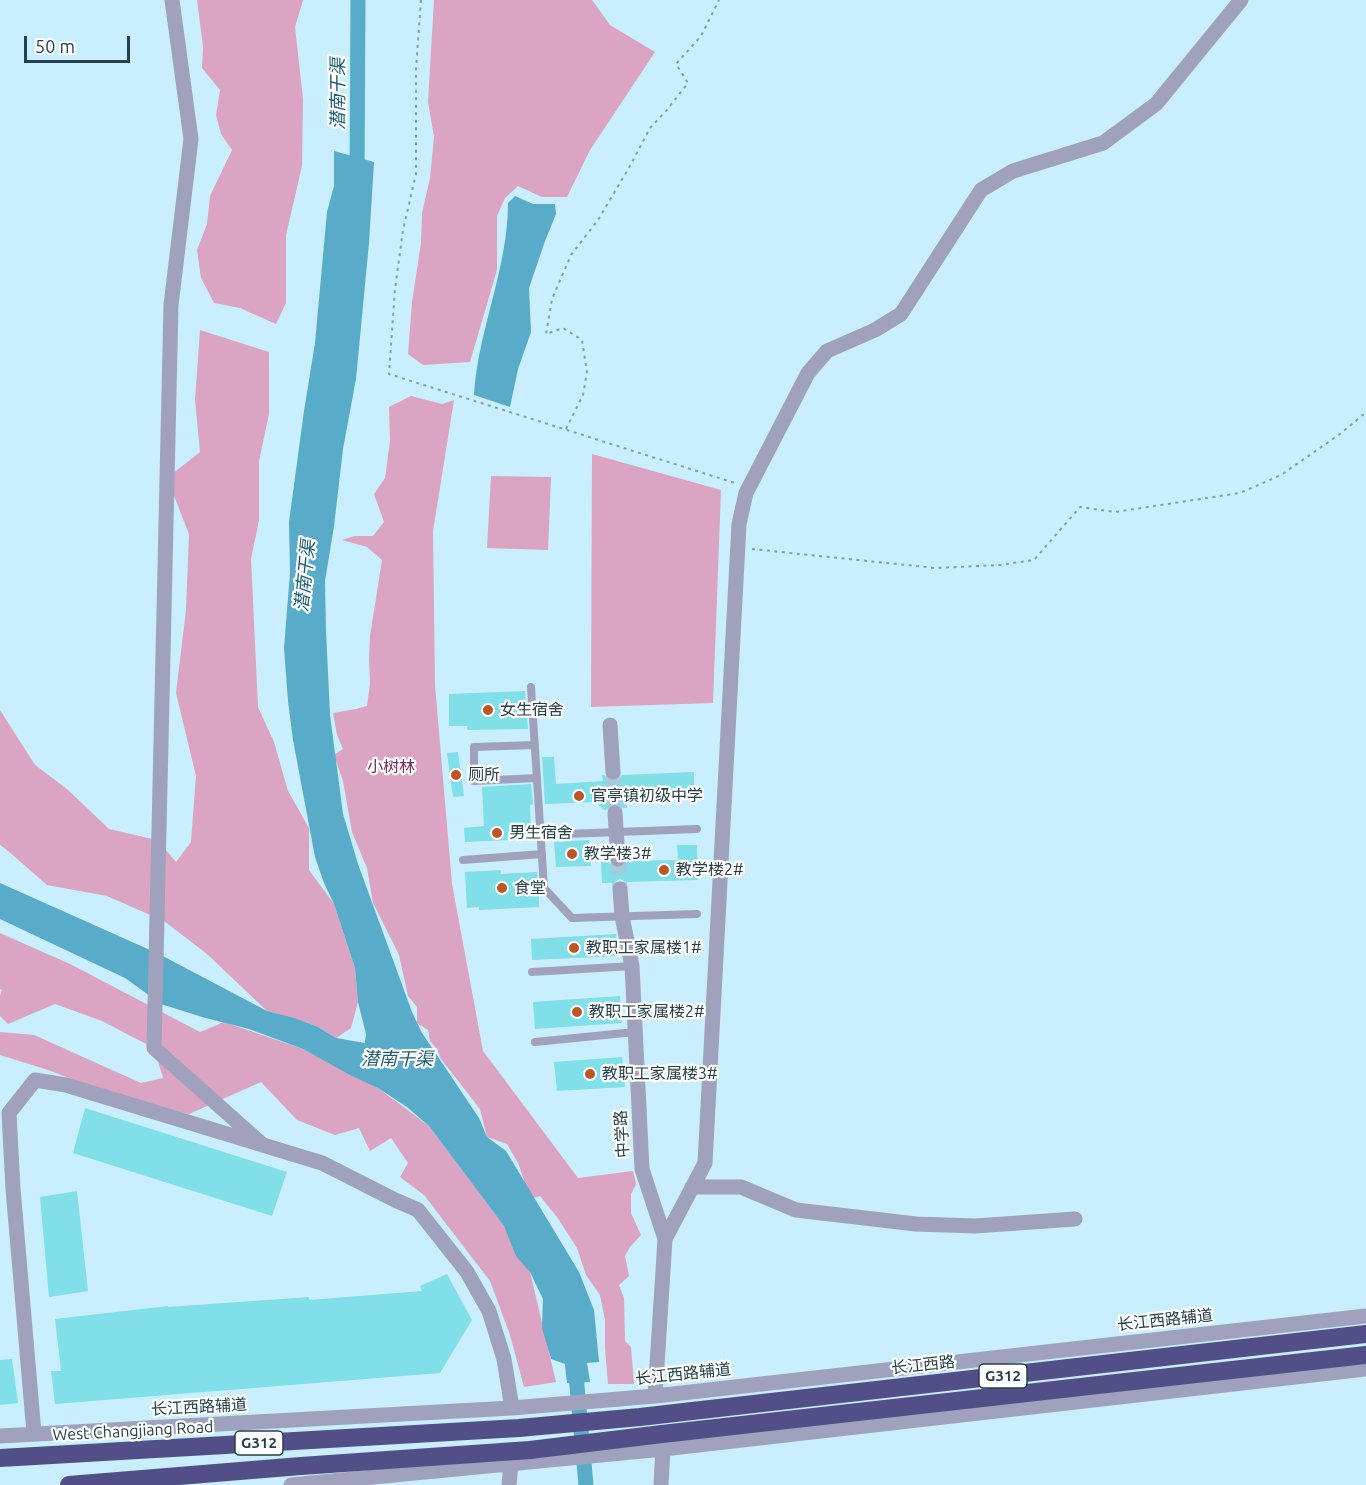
<!DOCTYPE html>
<html>
<head>
<meta charset="utf-8">
<style>
  body { margin:0 }
  #map { position:relative; width:1366px; height:1485px; overflow:hidden; background:#c9eefd; font-family:Ubuntu,sans-serif }
  canvas { display:block }
  .scale { position:absolute; left:24px; top:36px; width:106px; height:27px; box-sizing:border-box; border:3px solid #26404a; border-top:0; padding-left:8px; font-size:18px; line-height:21px; white-space:nowrap; color:#26404a; -webkit-text-stroke:4px #fff; paint-order:stroke }
</style>
</head>
<body>
<div id="map">
<canvas width="1366" height="1485"></canvas>
<div class="scale">50 m</div>
</div>
<script>
const ctx = document.querySelector('canvas').getContext('2d');
ctx.lineJoin = 'round';
function fillPath(path, color) { ctx.fillStyle = color; ctx.fill(path, 'evenodd'); }
function stroke(path, color, width, dash) { ctx.strokeStyle = color; ctx.lineWidth = width; ctx.lineCap = dash ? 'butt' : 'round'; ctx.setLineDash(dash || []); ctx.stroke(path); }
function label(font, color, halo, rows, align = 'center') {
  ctx.font = font + ' Ubuntu,"Noto Sans SC",sans-serif'; ctx.lineWidth = 4.5; ctx.setLineDash([]); ctx.textBaseline = 'middle'; ctx.strokeStyle = halo; ctx.fillStyle = color; for (const [text, x, y, turn = 0] of rows) {
    ctx.save(); ctx.translate(x, y); ctx.rotate((+turn || 0) * Math.PI / 180); ctx.textAlign = isNaN(turn) ? turn : align; if (halo) ctx.strokeText(text, 0, 0); ctx.fillText(text, 0, 0); ctx.restore();
  }
}
fillPath(new Path2D(`
  M197,0H303L295,27L303,99L302,166L286,235V303L276,324L240,308L214,303L201,278L197,250L207,224L210,196L232,150L221,134L216,115L220,90L202,68L203,46Z
  M434,0H592L610,25L655,52L590,150L567,197H542L518,186L505,198L497,216V270L470,362L423,365L408,354L412,302L421,243L422,213L430,178L434,137L428,102Z
  M200,330L269,352V414L259,461V520L251,559L258,707L274,742L288,791L309,828V870L334,904L355,968L358,1002L351,1028L336,1038L318,1027L295,1018L267,1011L207,954L164,921L107,896L47,885L7,850L0,845V710L35,765L67,789L109,829L157,840L176,862L191,842L196,776L176,693L186,610L189,534L167,478L200,452L195,400Z
  M411,396L442,404L454,400L433,531L435,685L452,884L483,1051L578,1178L633,1171L636,1184L631,1194V1213L641,1235L630,1247L625,1256L629,1276L619,1285L624,1298L625,1341L631,1347L634,1384H608L605,1348V1320L600,1295L586,1275L577,1248L557,1217L540,1196L530,1199L519,1165L507,1144L487,1137L480,1109L441,1059L437,1049L430,1041L428,1030L417,1023V1007L408,996L399,955L373,903L367,868L352,832L343,781L334,755L343,749L337,735L333,713L356,709L367,706L370,684L369,659L370,636L382,560L367,547L342,540L355,536H373L384,522L374,494L385,478L390,441L389,407Z
  M592,454L721,490L713,703L591,707Z
  M491,476L551,477L548,550L487,548Z
  M0,933L70,964L200,1032L224,1022L303,1049L378,1088L429,1126L504,1226L530,1272L556,1382L524,1387L510,1335L490,1281L424,1195L400,1177L408,1163L391,1138L370,1151L359,1128L335,1135L297,1120L261,1082L189,1114L144,1106L48,1070L0,1055V1032L34,1035L141,1083L163,1078L154,1048L102,1021L55,1004L8,1024L0,1016V996L2,990L0,989Z`), '#daa4c2');
fillPath(new Path2D(`
  M334,151L374,162L369,243L356,379L343,449L334,526L325,581L326,631L330,715L343,814L358,864L412,1012L422,1033L479,1118L487,1137L506,1151L579,1272L594,1310L599,1362L587,1363L590,1382L567,1383L565,1364L551,1359L542,1328L543,1299L530,1272L516,1256L504,1226L429,1126L407,1107L378,1088L352,1076L303,1049L249,1029L202,1017L161,1004L125,978L0,919V883L159,954L267,1011L295,1018L318,1027L336,1038L365,1043L366,1034L358,1002L355,968L334,904L324,883L315,857L293,740L288,701L284,648L290,573L289,522L304,411L315,343L327,212L334,186Z
  M515,196L533,204H555L556,214L545,241L529,288L531,332L518,369L510,407L474,395C478,330 508,269 508,203Z`), '#58abc9');
stroke(new Path2D(`
  M357,177L358,0
  M575,1364L586,1485`), '#58abc9', 15);
fillPath(new Path2D(`
  M525,691L528,729L467,730V726H449V694Z
  M458,752L464,796L453,797L447,753Z
  M542,757H554L556,784L603,781L602,775H604L608,780L613,782L619,780L622,775L694,772V793L627,797V808H623L620,805L614,803L609,805L606,810H604L596,802L545,804Z
  M531,784L533,804L530,805L531,839L465,842L464,828L484,826L482,787Z
  M589,840L591,866L556,867L554,842Z
  M677,845H697L698,880L626,882L620,879L613,883H602L601,862H609L613,867L618,869L624,867L627,861L678,860Z
  M501,870V874L537,872L539,891V907L479,910V907L467,908L465,872Z
  M616,934L618,956L532,960L531,939Z
  M620,996L622,1023L535,1029L533,1002Z
  M622,1057L625,1087L557,1091L554,1062Z
  M85,1108L287,1172L272,1216L73,1153Z
  M77,1191L88,1291L49,1297L40,1197Z
  M447,1274L472,1320L440,1373L55,1404L51,1371H61L55,1319L168,1306V1307L309,1297V1300L422,1291L420,1286Z
  M12,1359L18,1403L0,1405V1360Z`), '#80dfe9');
stroke(new Path2D(`
  M613,772L615,813
  M618,859L620,889`), '#a8cbd9', 15, [15, 8]);
stroke(new Path2D(`
  M421,0L416,69V174L403,230L395,289L389,374L735,483
  M566,429L583,395L587,372L582,340L563,328L546,334L552,299L571,255L598,220L630,166L650,128L666,111L688,83L676,64L701,36L719,0
  M752,549L935,568L1000,565L1034,560L1080,507L1115,512L1240,493L1281,475L1340,434L1364,414L1366,415`), '#80a0ad', 2, [3, 4.5]);
stroke(new Path2D(`
  M531,687L544,888L572,918L697,914
  M535,745L474,747V781L537,778
  M540,835L697,829
  M463,860L542,854
  M532,972L632,966
  M535,1042L635,1032`), '#a0a1bd', 8);
stroke(new Path2D(`
  M172,0L191,139L171,305L154,1048L263,1145
  M610,725L613,772
  M615,813L618,859
  M620,889L622,916L632,966L642,1169L665,1239
  M692,1187H741L796,1210L916,1224L975,1226L1075,1219
  M655,1396L665,1239L705,1163L739,524L746,493L808,373L827,351L875,330L901,314L981,190L1013,171L1103,143L1156,104L1241,0
  M34,1433L13,1189L9,1113L35,1080L66,1085L322,1163L395,1200L418,1210L467,1272L489,1311L504,1359L512,1408
  M0,1436L512,1408L655,1396L1366,1316
  M291,1485L663,1449L1366,1369
  M509,1485L511,1464
  M661,1485L663,1449`), '#a0a1bd', 15);
stroke(new Path2D(`
  M0,1458L519,1428L640,1417L1366,1334
  M69,1485L301,1466L530,1450L662,1434L1366,1355`), '#524f88', 18);
for (const [x, y, r, color] of [
  [488,710,6,"#bb5625"],
  [456,775,6,"#bb5625"],
  [579,796,6,"#bb5625"],
  [497,833,6,"#bb5625"],
  [572,854,6,"#bb5625"],
  [664,870,6,"#bb5625"],
  [502,888,6,"#bb5625"],
  [574,948,6,"#bb5625"],
  [577,1012,6,"#bb5625"],
  [590,1074,6,"#bb5625"]
]) { const dot = new Path2D(); dot.arc(x, y, r, 0, 2 * Math.PI); ctx.fillStyle = color; ctx.fill(dot); stroke(dot, '#fff', 2); }
for (const [x, y, w] of [
  [1003,1376,48],
  [259,1443,48]
]) { const box = new Path2D(); box.roundRect(x - w / 2, y - 12, w, 24, 4.5); ctx.fillStyle = '#fff'; ctx.fill(box); stroke(box, '#26404a', 1.5); }
label('bold 15px', '#26404a', null, [
  ["G312",1003,1376],
  ["G312",259,1443]
]);
label('16px', '#26404a', '#fff', [
  ["女生宿舍",500,710],
  ["厕所",468,775],
  ["官亭镇初级中学",591,796],
  ["男生宿舍",509,833],
  ["教学楼3#",584,854],
  ["教学楼2#",676,870],
  ["食堂",514,888],
  ["教职工家属楼1#",586,948],
  ["教职工家属楼2#",589,1012],
  ["教职工家属楼3#",602,1074]
], 'left');
label('16px', '#782b5c', '#fff', [
  ["小树林",391,767]
]);
label('16px', '#26404a', '#fff', [
  ["中学路",622,1134,-93],
  ["长江西路辅道",1165,1320,-6],
  ["长江西路",923,1365,-6],
  ["长江西路辅道",683,1374,-6],
  ["长江西路辅道",199,1407,-3],
  ["West Changjiang Road",133,1431,-3]
]);
label('italic 18px', '#1c5e73', '#fff', [
  ["潜南干渠",338,94,-90],
  ["潜南干渠",305,576,-84],
  ["潜南干渠",397,1059]
]);
</script>
</body>
</html>
